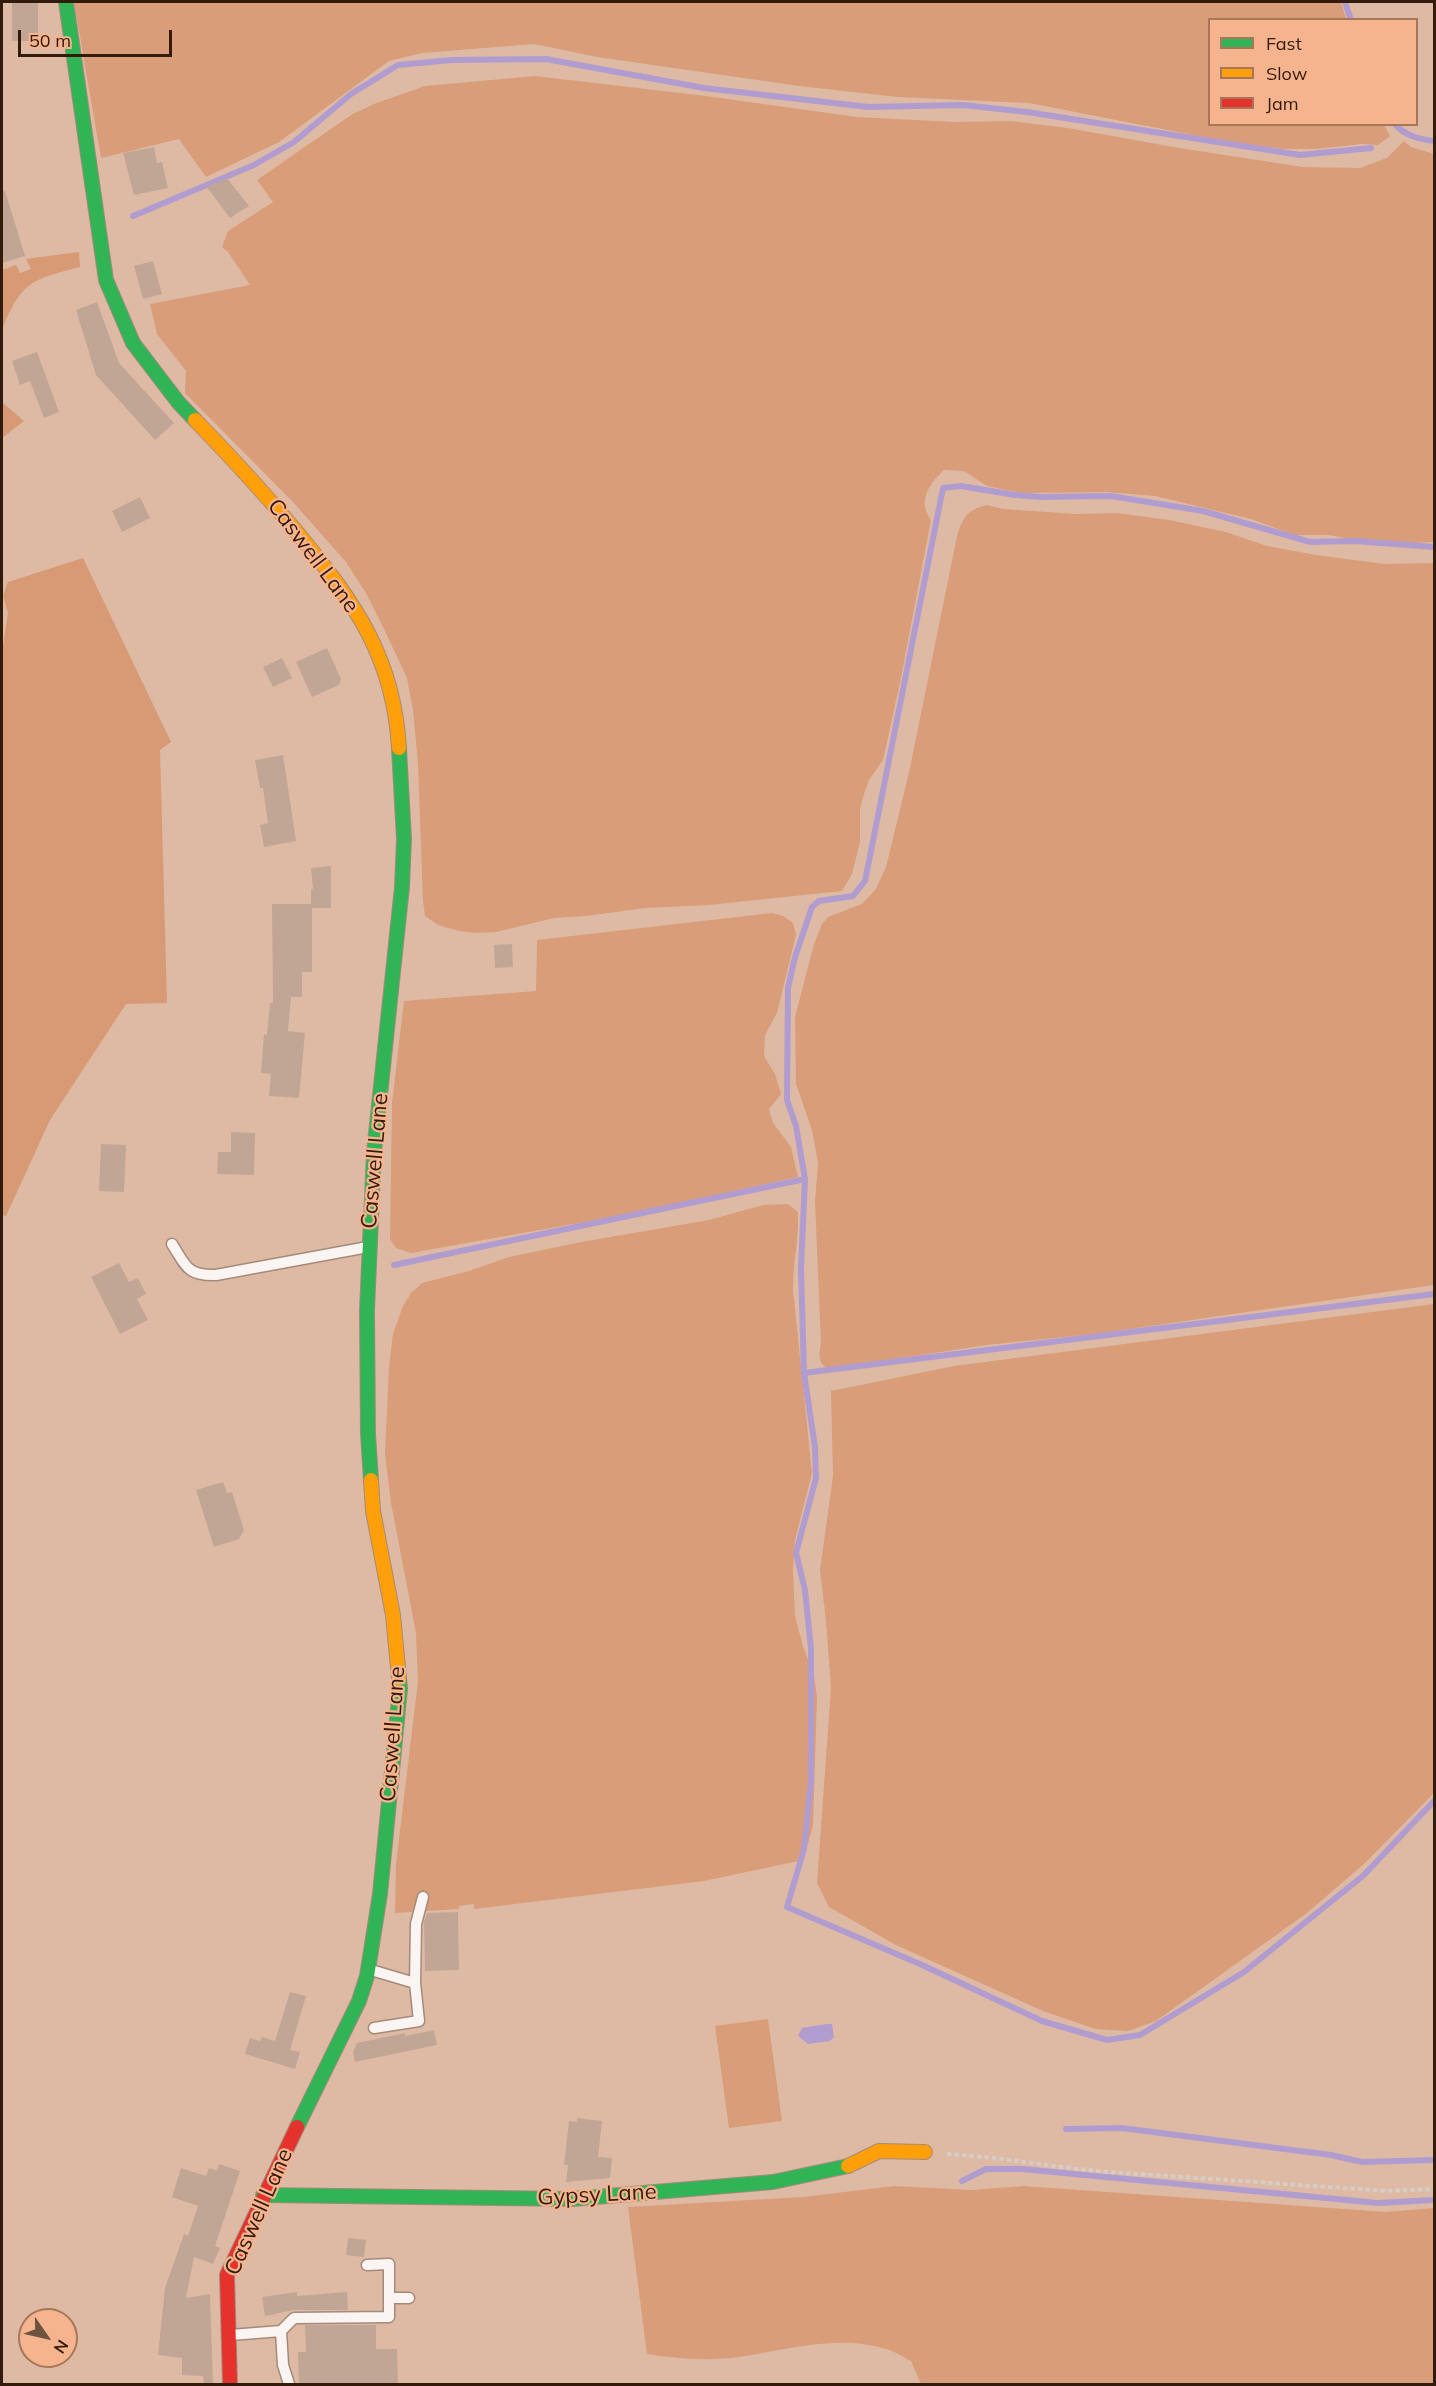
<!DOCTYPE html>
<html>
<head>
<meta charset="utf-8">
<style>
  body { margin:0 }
  #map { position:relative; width:1436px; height:2386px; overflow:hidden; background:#debaa5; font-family:Mulish,sans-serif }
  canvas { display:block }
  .frame { position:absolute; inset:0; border:3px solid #331b0c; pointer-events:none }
  .legend { position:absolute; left:1208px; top:18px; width:210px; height:108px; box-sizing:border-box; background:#f5b48e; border:2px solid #a7775a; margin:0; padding:8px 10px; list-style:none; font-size:18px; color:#331b0c }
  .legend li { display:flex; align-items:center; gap:12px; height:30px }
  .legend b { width:30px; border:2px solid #a7775a }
  .north { position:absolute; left:18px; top:2308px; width:60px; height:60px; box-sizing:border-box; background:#f5b48e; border:2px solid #a7775a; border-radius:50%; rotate:124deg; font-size:16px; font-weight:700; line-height:24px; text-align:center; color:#331b0c }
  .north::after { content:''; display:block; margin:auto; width:21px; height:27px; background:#6f5342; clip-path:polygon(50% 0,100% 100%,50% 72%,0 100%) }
  .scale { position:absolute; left:18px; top:30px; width:154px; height:27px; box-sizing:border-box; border:3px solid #331b0c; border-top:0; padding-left:8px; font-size:18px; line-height:21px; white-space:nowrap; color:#331b0c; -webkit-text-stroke:4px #f5b48e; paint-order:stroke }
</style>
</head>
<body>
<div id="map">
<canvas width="1436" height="2386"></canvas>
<div class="frame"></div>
<ul class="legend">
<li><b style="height:8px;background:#30b455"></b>Fast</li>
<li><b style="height:8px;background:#ff9f0a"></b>Slow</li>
<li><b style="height:8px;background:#e5322d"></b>Jam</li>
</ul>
<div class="north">N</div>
<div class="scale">50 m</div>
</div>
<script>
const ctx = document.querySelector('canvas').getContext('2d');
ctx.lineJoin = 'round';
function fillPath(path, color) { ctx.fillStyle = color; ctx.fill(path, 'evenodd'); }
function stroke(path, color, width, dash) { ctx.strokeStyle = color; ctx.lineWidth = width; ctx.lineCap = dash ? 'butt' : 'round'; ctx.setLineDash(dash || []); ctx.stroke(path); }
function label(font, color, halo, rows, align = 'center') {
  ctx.font = font + ' Mulish,sans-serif'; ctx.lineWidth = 4.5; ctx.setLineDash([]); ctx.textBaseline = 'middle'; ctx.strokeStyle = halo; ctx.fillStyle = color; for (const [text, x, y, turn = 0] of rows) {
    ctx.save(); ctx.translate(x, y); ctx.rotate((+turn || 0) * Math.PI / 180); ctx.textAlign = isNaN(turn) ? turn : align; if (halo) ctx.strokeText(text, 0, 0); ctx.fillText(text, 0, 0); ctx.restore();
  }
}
fillPath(new Path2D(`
  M74,2H1341L1346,19L1210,20V124L1384,125L1390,136L1378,145L1362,144L1317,149H1283L1224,141L1029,103L897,97L799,86L597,57L534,44L422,53L389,61L279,142L206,177L179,139L101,158Z
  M535,76L706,96L857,117L954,122L1010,121L1068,128L1179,148L1303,167L1360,168L1387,158L1404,141L1411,147L1434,154V542L1413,543L1350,539L1329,535H1294L1251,519L1155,496L1107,492L1021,493L987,486L964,471L944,470C929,484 917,501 931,520L900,683L883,760L869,780L864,794L860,808V842L852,874L842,891L709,905L645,908L586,916L554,918L496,932L476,933L459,931L438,925L425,916L423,901L418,764L413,710L407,678L383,627L367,595L346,562L292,501L185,393L186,371L157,334L150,304L250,285L228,252L222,247L228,231L273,202L257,180L351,115L374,104L425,86Z
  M987,505L1003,509L1076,514L1117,513L1169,520L1226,532L1267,546L1316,555L1385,564L1434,563V1285L1102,1333L987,1345L829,1369C817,1363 819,1354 821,1343L815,1201L818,1163L812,1130L796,1084L795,1017L814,944L822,924L828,917L862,904L876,889L886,867L910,768L957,536C963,517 967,510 987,505Z
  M772,913L783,916L793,923L796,935L777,1013L765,1035L764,1056L775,1074L781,1094L769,1109L773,1123L791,1147L798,1177L624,1215L411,1253L396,1248L390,1239L392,1103L404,1001L536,991L537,940Z
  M788,1204L798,1212C799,1238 793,1263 793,1289L812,1473L795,1540L793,1570L795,1616L803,1646L814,1676L817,1697L813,1826L803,1860L704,1881L474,1909V1904L459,1906V1909L395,1913L396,1864L418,1681L416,1633L391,1503L385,1454L389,1367L393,1334L403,1306L411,1293L422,1283L469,1271L509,1257L581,1242L709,1220L763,1205Z
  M1434,1304V1793L1365,1863L1307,1913L1156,2021L1128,2031L1095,2029L1043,2011L896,1945L829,1907L817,1883L831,1688L826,1621L820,1570L833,1476L831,1391L954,1366Z
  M768,2019L782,2121L729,2128L715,2026Z
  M894,2186L971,2190L1023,2186L1386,2212L1434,2208V2384H921L911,2361C903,2357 894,2351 886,2349C838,2334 787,2350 739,2357C709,2361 677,2359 647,2354L628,2207L803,2197Z`), '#d99d79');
fillPath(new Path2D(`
  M79,252L80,267C32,279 21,282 2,330V270L16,265L20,273L31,269L26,259Z
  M2,402L24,421L2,438Z
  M83,558L171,742L160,750L167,1003L126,1004L50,1120L6,1216L2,1215V652L8,613L3,596L8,582Z`), '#d79a75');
fillPath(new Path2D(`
  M827,2024H832L834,2037L830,2041L808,2044L798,2036L802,2028Z`), '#b19cd0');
stroke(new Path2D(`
  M1345,2L1351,20
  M1395,124C1405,136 1419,139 1434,141
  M133,216L254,165L294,142L351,94L398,65L452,60L546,59L704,88L868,107L963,105L1027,112L1300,155L1371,148
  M1434,547L1355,541L1310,542L1203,511L1111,496L1042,497L1015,495L961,486L943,488L865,881L853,896L819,901L812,907L795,957L788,988L787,1100L796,1126L805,1179L801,1268L804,1373L815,1447L816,1478L796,1553L805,1590L811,1649V1782L804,1849L787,1907L922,1965L1042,2021L1107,2040L1140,2035L1244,1972L1364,1875L1434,1801
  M394,1265L805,1179
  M804,1373L1434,1294
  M1066,2129L1122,2128L1331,2155L1362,2162L1434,2160
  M962,2181L986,2169H1022L1378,2203L1434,2200`), '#b19cd0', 6);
fillPath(new Path2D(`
  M12,2H38V41H12Z
  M154,147L157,163L162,162L168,188L134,195L123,153Z
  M227,178L249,206L230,218L207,187Z
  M5,191L25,256L2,263V192Z
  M153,261L162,294L143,299L134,266Z
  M97,302L119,363L174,423L155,440L96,375L76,310Z
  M37,352L59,412L44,418L30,381L20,385L12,361Z
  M140,497L150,518L122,532L112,511Z
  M327,648L341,679L339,685L312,697L296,662Z
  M282,658L292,678L273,687L263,667Z
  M283,755L296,841L264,847L260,825L268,823L263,788H260L255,760Z
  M331,866V908H312V972H302V997H291L288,1031L305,1033L299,1098L269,1096L271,1074L261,1073L264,1034L267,1035L270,1003H273L272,904H311V889H313L311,868Z
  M512,944L513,967L495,968L494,945Z
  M231,1132L255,1133L254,1175L217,1174L218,1152H231Z
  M101,1144L126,1145L124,1192L99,1191Z
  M119,1263L129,1282L138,1278L146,1294L137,1299L148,1320L120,1334L91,1277Z
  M223,1482L227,1493L232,1492L244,1530L239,1539L214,1547L196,1490Z
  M458,1912L459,1970L425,1971L424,1922L427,1913Z
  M290,1992L306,1996L290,2050L300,2052L295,2069L245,2054L250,2038L260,2041L262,2037L275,2041Z
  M434,2030L437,2045L355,2062L353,2052L357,2043L405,2033V2036Z
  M577,2118L602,2121L598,2157L612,2158L610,2178L566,2182L568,2165H564L569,2121L577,2122Z
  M219,2164L240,2171L215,2246L220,2248L213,2264L194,2257L186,2298L210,2294L213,2385H204L203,2376L182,2375V2358L158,2355L165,2288L184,2234L188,2236L198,2206L172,2197L181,2168L206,2176L209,2168L217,2171Z
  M348,2238L366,2240L364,2257L346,2255Z
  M297,2292V2296L347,2292L348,2310H294L265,2316L262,2297Z
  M305,2325H376V2349H397L398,2385H299L298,2352H306Z`), '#c2a695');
const lane = new Path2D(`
  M172,1244C186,1266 187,1276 216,1275L368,1247
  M371,1970L415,1983L419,2021L374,2028
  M415,1983L416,1924L423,1897
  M389,2298H409
  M281,2331L294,2318L389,2317V2264L367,2265
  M231,2335L281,2331L283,2365L289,2384`);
const fast = new Path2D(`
  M66,2L106,280L133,343L178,402L195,420
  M371,1480L368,1434L367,1310L374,1152L402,887L404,839L399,748
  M297,2127L359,2001L367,1976L380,1894L400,1689L399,1678
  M263,2195L572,2199L773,2182L848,2166`);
const slow = new Path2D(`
  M195,420C232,458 267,496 300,536C355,603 394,658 399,748
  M371,1480L373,1511L393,1615L399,1678
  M848,2166L879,2151L925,2152`);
const jam = new Path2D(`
  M230,2384L227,2275L297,2127`);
stroke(lane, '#a58a7a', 13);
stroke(fast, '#a58a7a', 16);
stroke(slow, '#a58a7a', 16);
stroke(jam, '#a58a7a', 16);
stroke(new Path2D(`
  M947,2154C1002,2157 1056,2168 1110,2172L1387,2191L1434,2189`), '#d8cdc6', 4, [4.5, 3]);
stroke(lane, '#faf5f2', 10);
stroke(fast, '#30b455', 14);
stroke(slow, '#ff9f0a', 14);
stroke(jam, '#e5322d', 14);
label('22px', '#331b0c', '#f5b48e', [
  ["Caswell Lane",313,556,53],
  ["Caswell Lane",375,1161,-85],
  ["Caswell Lane",393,1734,-86],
  ["Gypsy Lane",597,2195,-3],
  ["Caswell Lane",259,2212,-66]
]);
</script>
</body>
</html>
